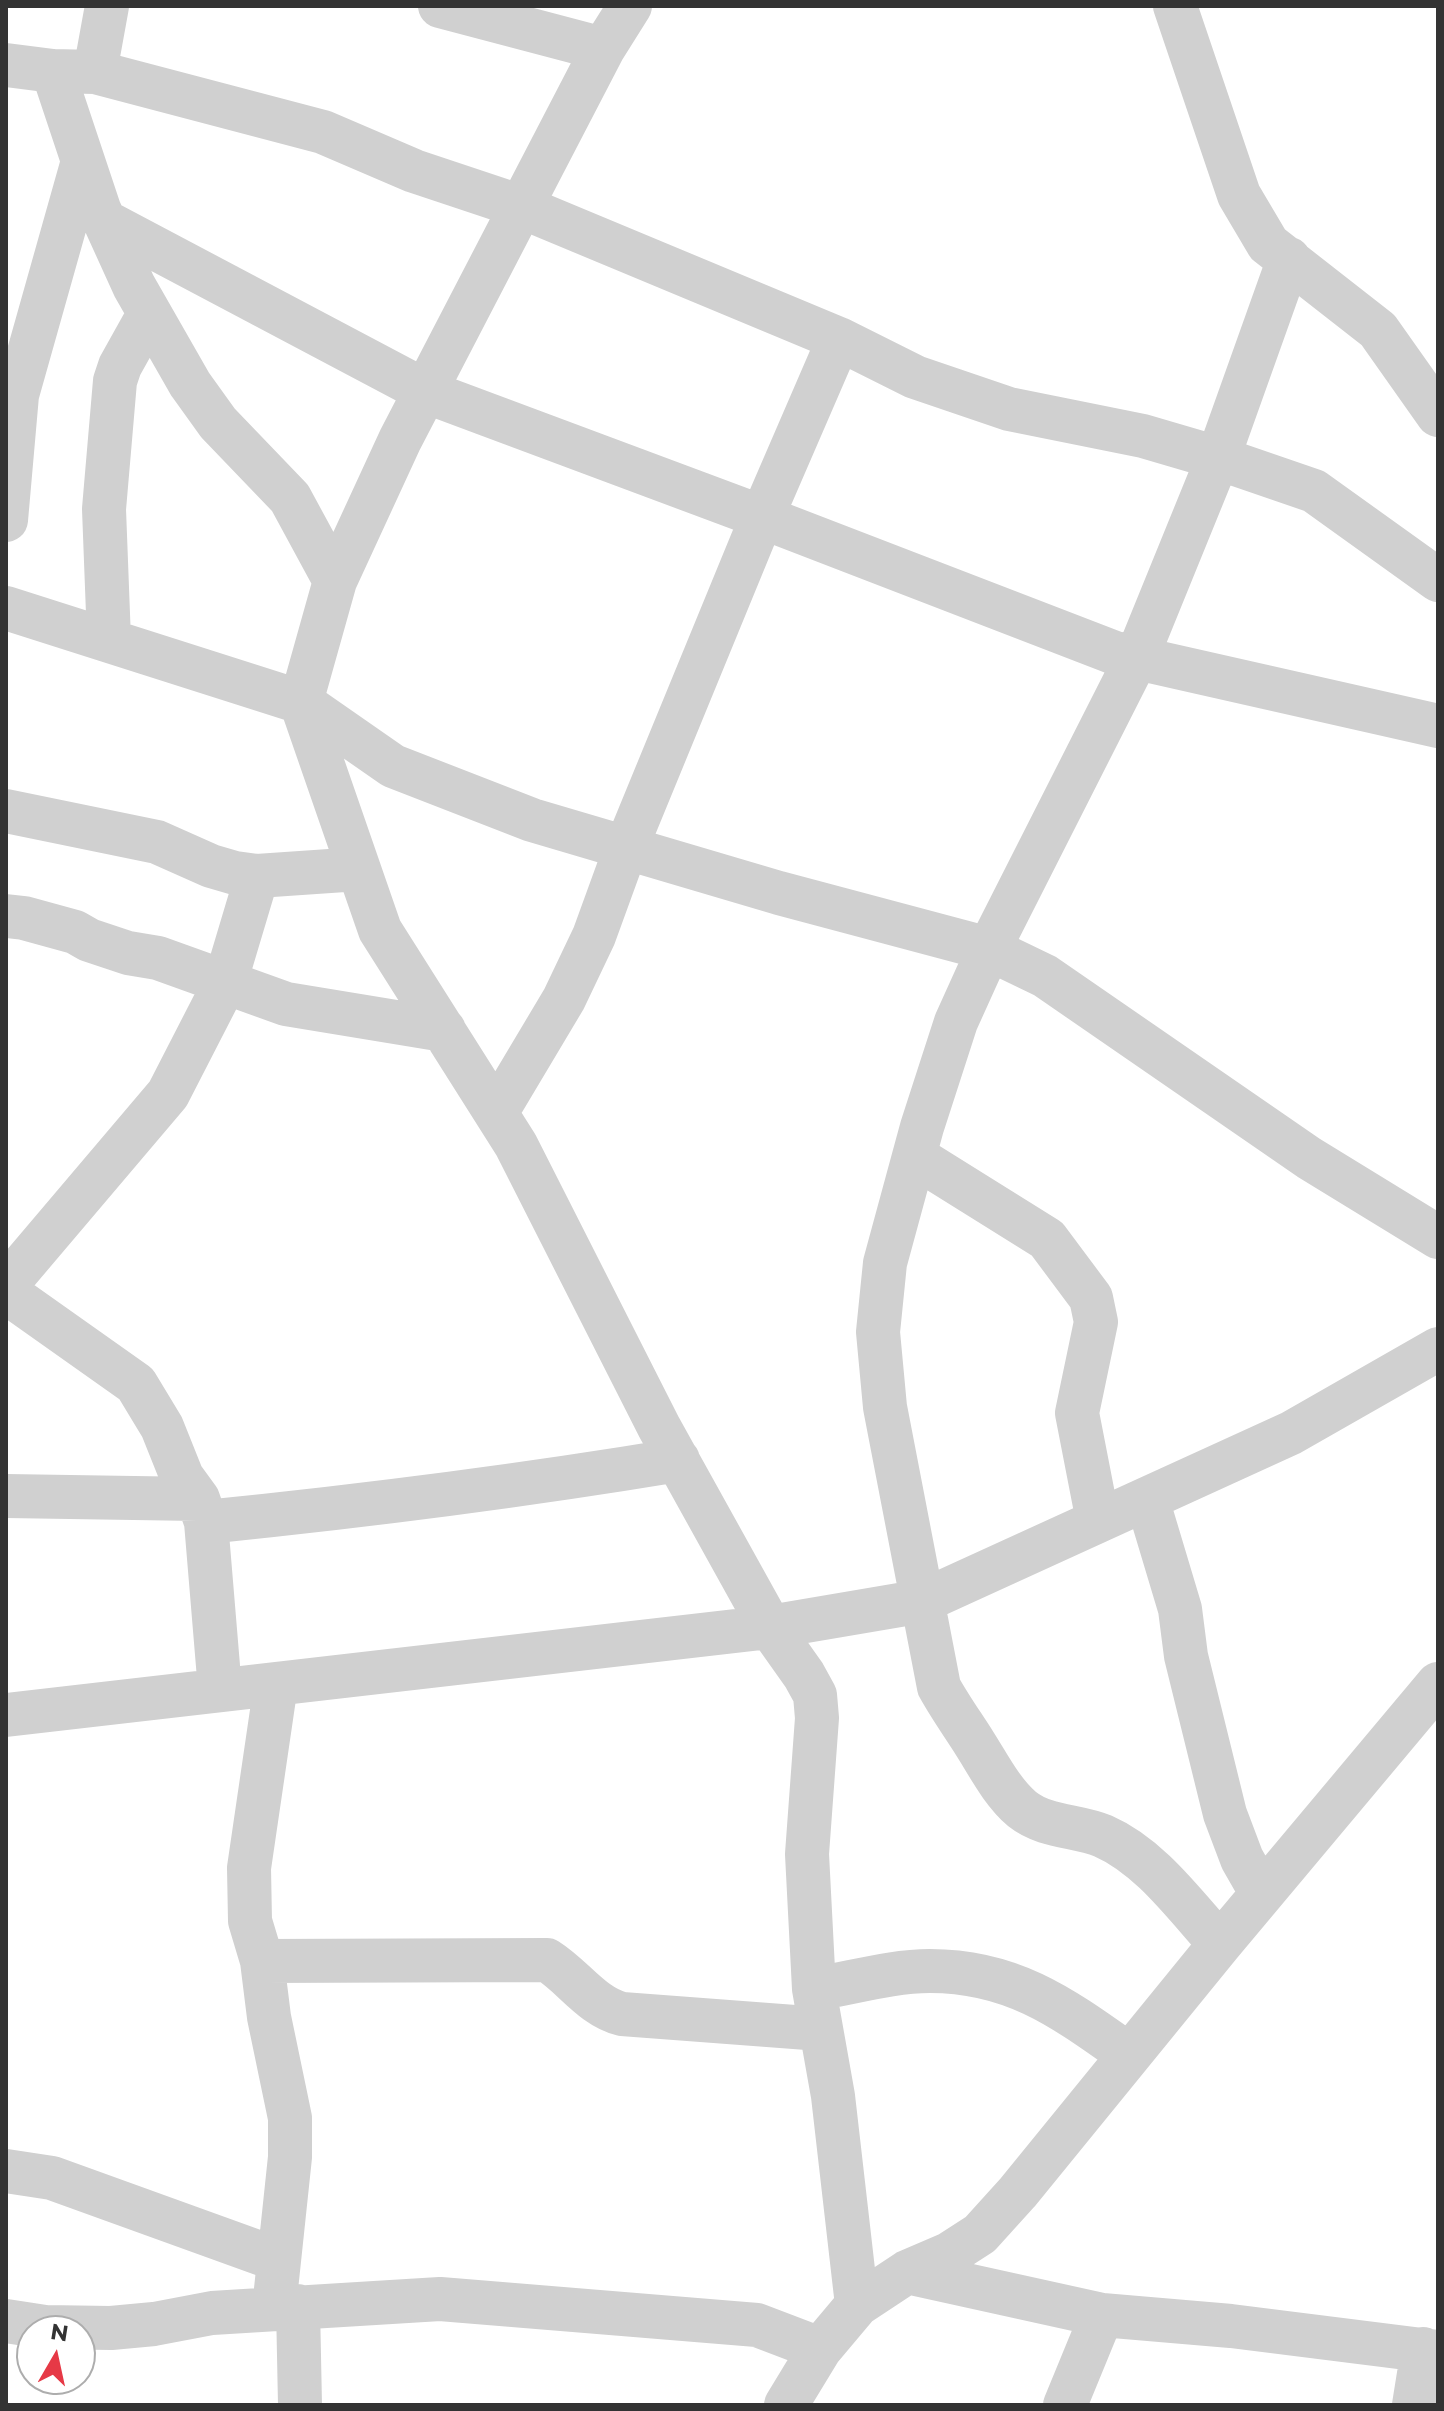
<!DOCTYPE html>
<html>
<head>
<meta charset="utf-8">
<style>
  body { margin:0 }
  #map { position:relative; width:1444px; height:2411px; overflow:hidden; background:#fff; font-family:Montserrat,sans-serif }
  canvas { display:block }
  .frame { position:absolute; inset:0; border:8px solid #333; pointer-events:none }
  .north { position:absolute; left:16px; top:2315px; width:80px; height:80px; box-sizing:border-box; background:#fff; border:2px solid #adadad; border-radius:50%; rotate:9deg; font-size:22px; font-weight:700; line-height:32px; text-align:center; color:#333 }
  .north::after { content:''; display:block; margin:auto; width:28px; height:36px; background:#e63946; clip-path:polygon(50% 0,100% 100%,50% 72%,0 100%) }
</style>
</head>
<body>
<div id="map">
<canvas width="1444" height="2411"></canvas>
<div class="frame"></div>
<div class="north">N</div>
</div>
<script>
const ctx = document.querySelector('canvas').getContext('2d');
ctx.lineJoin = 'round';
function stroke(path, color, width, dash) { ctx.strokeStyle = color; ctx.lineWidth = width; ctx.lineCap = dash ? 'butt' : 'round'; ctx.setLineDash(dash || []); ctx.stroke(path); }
stroke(new Path2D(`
  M440,6L603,49
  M630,6L603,49L400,440L335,581L301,702L380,930L516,1145L659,1427L770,1627L804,1675L815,1695L817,1718L807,1854L814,1989L833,2096L857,2305
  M1175,6L1239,195L1268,244L1378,330L1438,415
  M6,65L53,71L95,72L323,132L414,171L522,207L839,339L915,377L1009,409L1143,436L1218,458L1314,491L1438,580
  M53,71L99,209L134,286L190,384L218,423L290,498L335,581
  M95,72L107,6
  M104,221L427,392L762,517L1115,653L1438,726
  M6,520L17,395L83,161
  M6,608L301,702L393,766L532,820L779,893L989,949L1045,976L1309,1158L1438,1237
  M109,640L104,509L115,381L120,366L149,314
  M6,811L157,842L211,866L235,873L257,876L359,869
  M6,916L24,918L75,932L89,940L128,953L158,958L286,1004L444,1030
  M496,1113L564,999L594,936L626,848L762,517L839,339
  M914,1156L1047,1239L1091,1298L1096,1322L1077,1413L1098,1521
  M6,1285L168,1094L225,983L257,876
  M6,1292L136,1384L162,1427L182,1477L198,1499L206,1522L220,1690
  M6,1496L198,1499
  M1147,1499L1180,1609L1186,1656L1225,1814L1242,1859L1262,1894
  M206,1522C364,1506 521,1486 678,1460
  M6,1715L770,1627L923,1601L1291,1433L1438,1349
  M1220,1944C1186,1907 1151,1857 1103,1836C1077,1825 1046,1828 1022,1809C1002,1792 989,1766 975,1744C963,1725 950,1707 939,1687L885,1407L878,1332L885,1263L922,1127L956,1022L989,949L1137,657L1218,458L1289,259
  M262,1961L547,1960C574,1977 591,2006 622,2014L821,2029
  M814,1989C852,1983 891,1971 930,1971C1014,1971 1064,2009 1129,2055
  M6,2171L52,2178L279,2260
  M907,2272L1102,2315L1231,2326L1438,2352
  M298,2306L300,2405
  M274,2308L290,2157V2118L269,2017L262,1961L250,1921L249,1868L276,1684
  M6,2321L45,2327L111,2328L154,2324L212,2313L440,2299L757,2325L820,2349
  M786,2405L820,2349L857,2305L907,2272L949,2254L980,2234L1018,2192L1220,1944L1438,1684
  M1065,2405L1102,2315
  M1414,2405L1423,2349`), '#d0d0d0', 44);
</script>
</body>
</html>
